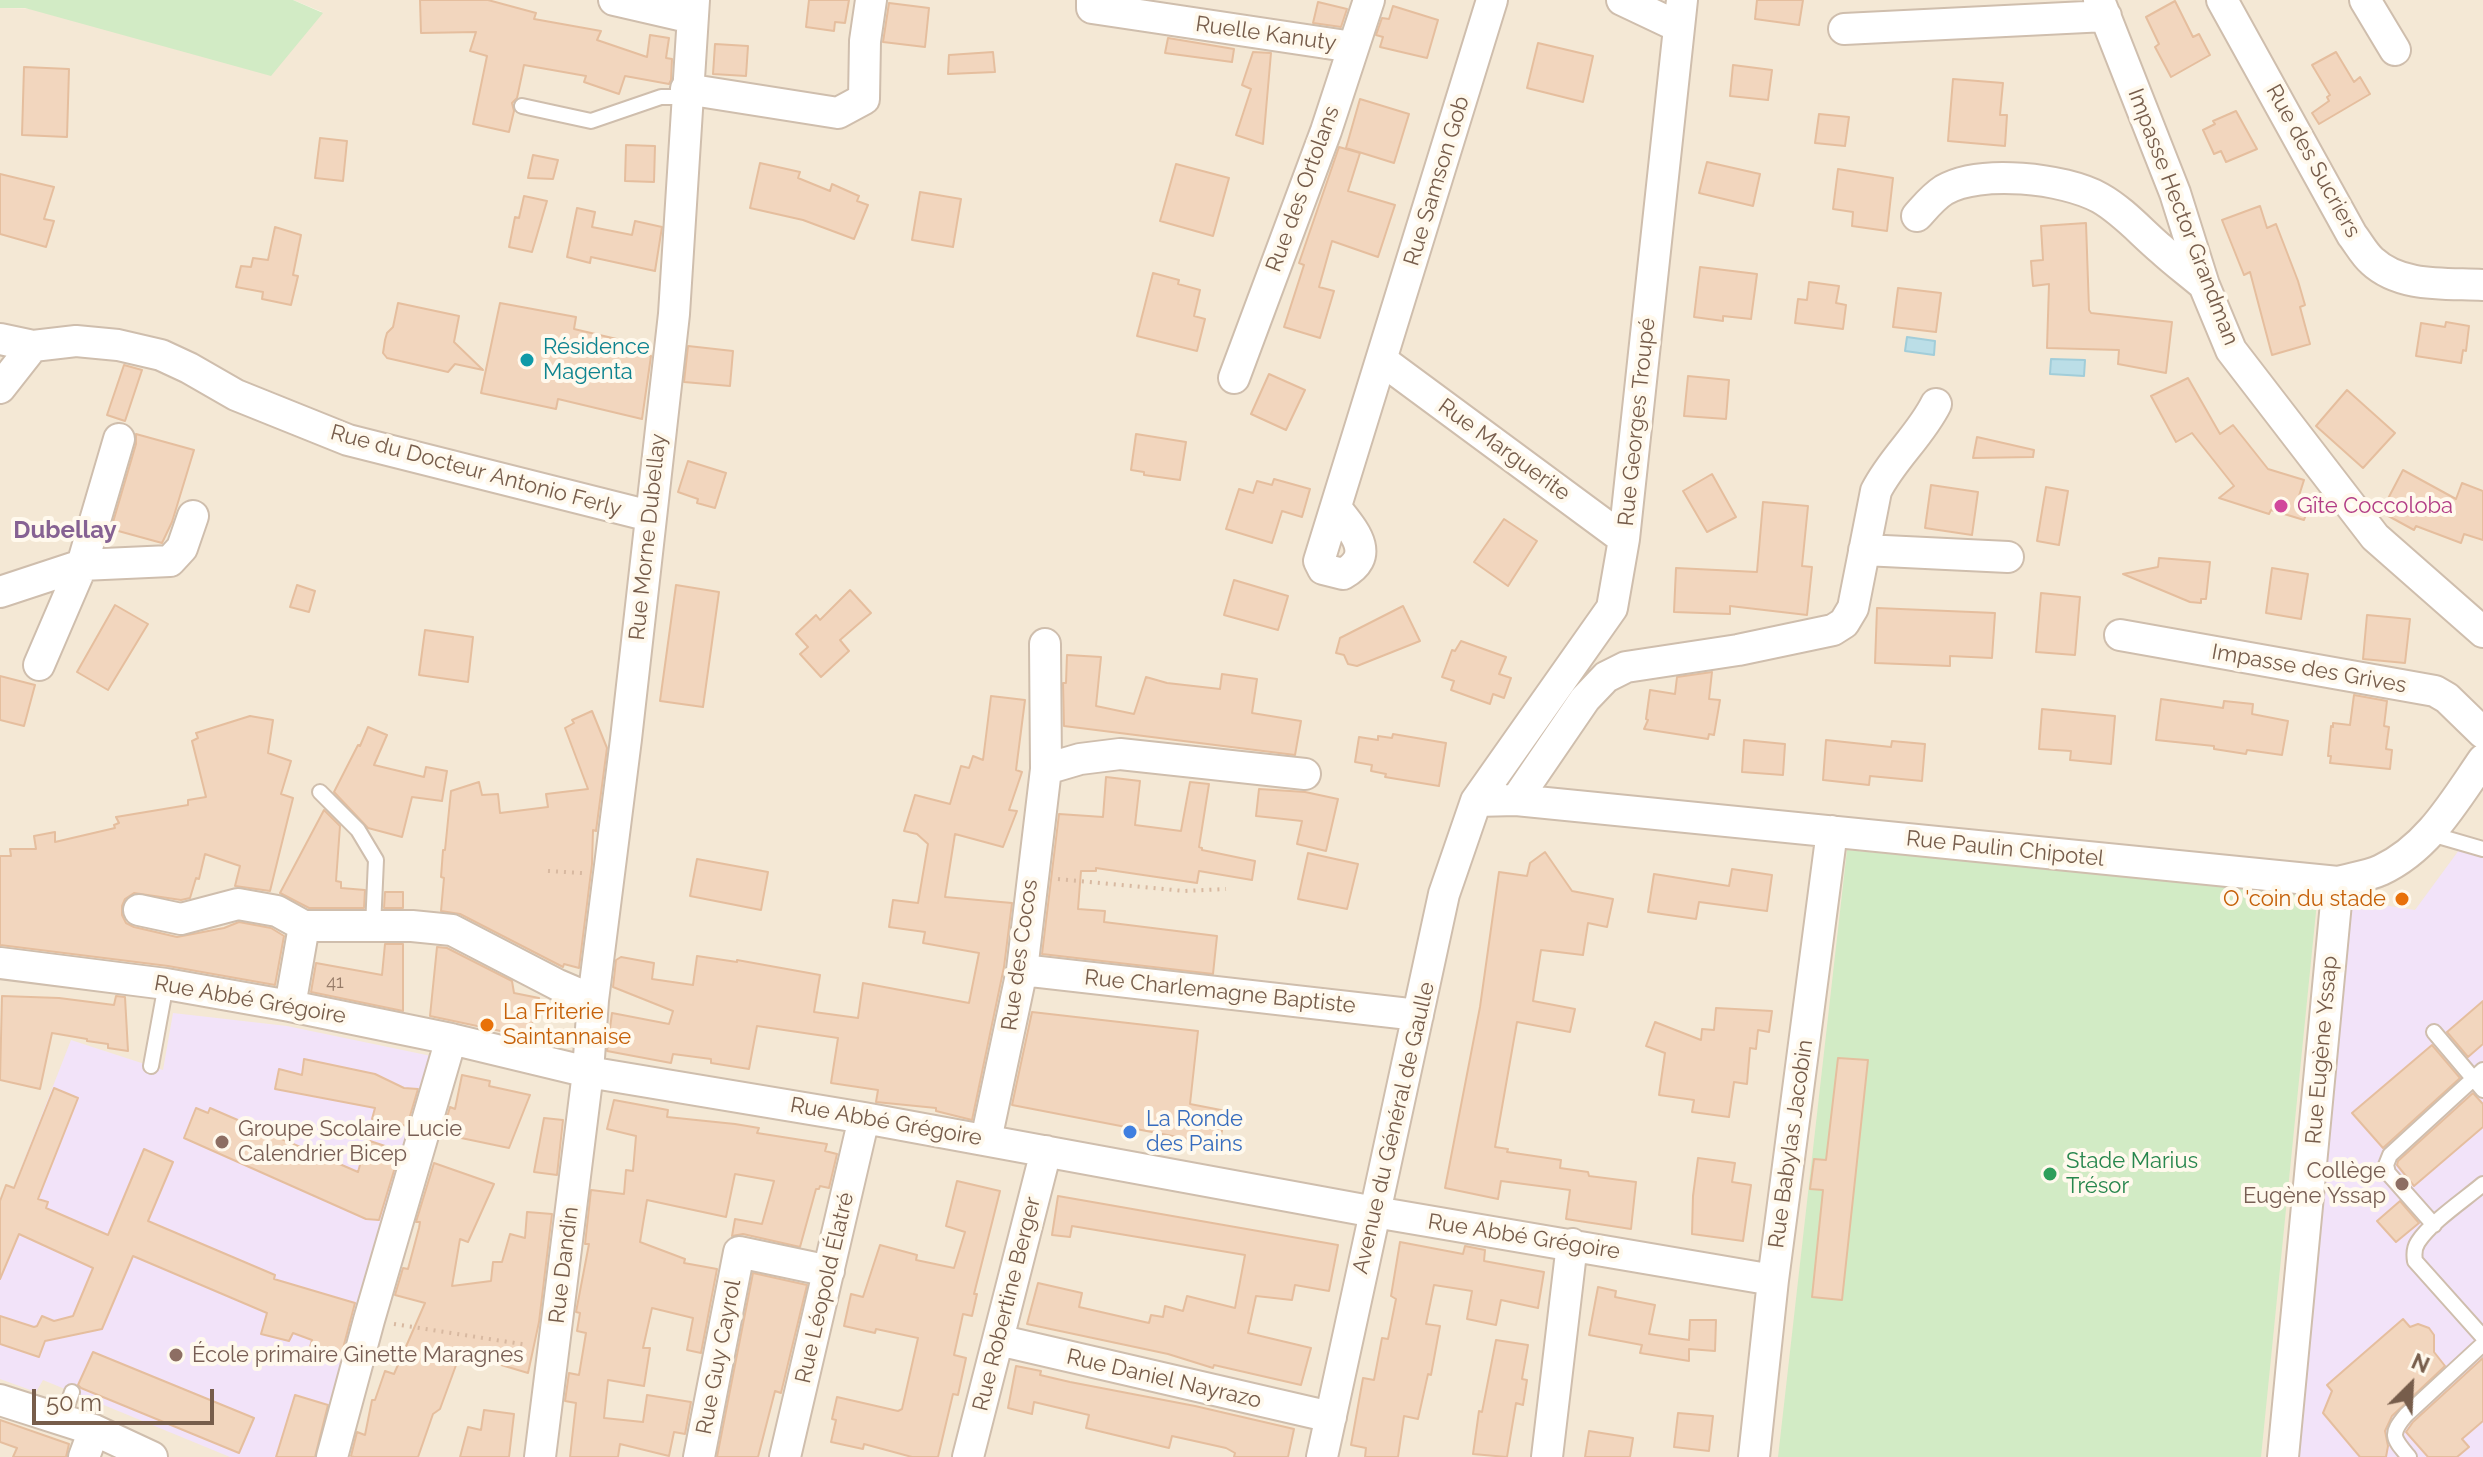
<!DOCTYPE html>
<html>
<head>
<meta charset="utf-8">
<style>
  body { margin:0 }
  #map { position:relative; width:2483px; height:1457px; overflow:hidden; background:#fdf5e7; font-family:Raleway,sans-serif }
  canvas { display:block }
  .north { position:absolute; left:2371px; top:1345px; width:80px; height:80px; -webkit-text-stroke:6px #fff9ed; paint-order:stroke; rotate:24deg; font-size:22px; font-weight:700; line-height:32px; text-align:center; color:#775d4b }
  .north::after { content:''; display:block; margin:auto; width:28px; height:36px; background:#775d4b; clip-path:polygon(50% 0,100% 100%,50% 72%,0 100%) }
  .scale { position:absolute; left:32px; top:1389px; width:182px; height:36px; box-sizing:border-box; border:4px solid #775d4b; border-top:0; padding-left:10px; font-size:24px; line-height:28px; white-space:nowrap; color:#775d4b; -webkit-text-stroke:6px #fff9ed; paint-order:stroke }
</style>
</head>
<body>
<div id="map">
<canvas width="2483" height="1457"></canvas>
<div class="north">N</div>
<div class="scale">50 m</div>
</div>
<script>
const ctx = document.querySelector('canvas').getContext('2d');
ctx.lineJoin = 'round';
function fillPath(path, color) { ctx.fillStyle = color; ctx.fill(path, 'evenodd'); }
function stroke(path, color, width, dash) { ctx.strokeStyle = color; ctx.lineWidth = width; ctx.lineCap = dash ? 'butt' : 'round'; ctx.setLineDash(dash || []); ctx.stroke(path); }
function label(font, color, halo, rows, align = 'center') {
  ctx.font = font + ' Raleway,sans-serif'; ctx.lineWidth = 8; ctx.setLineDash([]); ctx.textBaseline = 'middle'; ctx.strokeStyle = halo; ctx.fillStyle = color; for (const [text, x, y, turn = 0] of rows) {
    ctx.save(); ctx.translate(x, y); ctx.rotate((+turn || 0) * Math.PI / 180); ctx.textAlign = isNaN(turn) ? turn : align; if (halo) ctx.strokeText(text, 0, 0); ctx.fillText(text, 0, 0); ctx.restore();
  }
}
fillPath(new Path2D(`
  M293,0H2483V1457H0V8L322,12Z`), '#f4e8d5');
fillPath(new Path2D(`
  M2462,846L2483,852V1457H2295L2350,900L2415,910Z
  M173,1013L287,1026L436,1057L323,1457H230L43,1380L36,1392L0,1379V1222L71,1040L163,1070Z`), '#f2e3f9');
fillPath(new Path2D(`
  M0,0H293L323,13L271,76L25,8H0Z
  M1847,850L2318,892L2261,1457H1778Z`), '#d2ebc5');
const water = new Path2D(`
  M1907,337L1935,341L1934,355L1905,351Z
  M2051,359L2085,360L2084,376L2050,374Z`);
fillPath(water, '#bbdee7');
stroke(water, '#a1cdd9', 2);
const building = new Path2D(`
  M420,0H488L536,13L534,19L601,31L597,40L647,57L650,35L669,38L666,58L672,59L671,80L669,84L625,76L619,94L584,82L586,76L524,65L517,98L512,103L514,111L509,132L473,124L487,56L470,51L476,32L421,33Z
  M809,0H849L845,23L835,22L834,31L806,27Z
  M1757,0H1803L1799,25L1755,19Z
  M2175,1L2193,37L2199,34L2210,55L2171,77L2155,47L2159,44L2146,17Z
  M1318,2L1347,9L1341,27L1313,23Z
  M889,3L929,8L925,47L883,42Z
  M1393,6L1438,20L1427,58L1380,47L1383,37L1376,35L1382,18L1389,19Z
  M1168,38L1234,49L1232,62L1165,53Z
  M1538,43L1593,56L1583,102L1527,88Z
  M715,44L748,46L746,76L713,74Z
  M993,52L995,72L948,74L949,55Z
  M1253,52L1271,53L1263,144L1236,135L1251,89L1242,85Z
  M2336,52L2354,82L2360,77L2370,94L2319,124L2312,113L2329,101L2327,97L2330,95L2312,65Z
  M1733,65L1772,70L1768,100L1730,96Z
  M24,67L69,69L67,137L22,135Z
  M1953,79L2003,83L2000,115H2007L2005,146L1948,141Z
  M1360,99L1409,114L1394,163L1346,148Z
  M2236,111L2257,149L2226,162L2221,151L2214,154L2203,130L2215,124L2213,121Z
  M1819,114L1849,117L1845,146L1815,143Z
  M320,138L347,141L343,181L315,178Z
  M626,145L655,146L654,182L625,181Z
  M1339,147L1360,153L1348,191L1395,205L1378,257L1332,241L1319,287L1334,291L1320,338L1284,327L1304,265L1299,263Z
  M533,155L558,160L553,179L528,178Z
  M1707,162L1760,174L1753,206L1699,193Z
  M760,163L800,172L798,178L830,191L832,184L859,196L857,201L868,205L854,239L803,220L750,208Z
  M1176,164L1229,178L1213,236L1160,221Z
  M1838,169L1893,178L1887,231L1852,226L1853,212L1833,209Z
  M0,174L54,187L44,219L54,221L46,247L0,234Z
  M920,192L961,199L953,247L912,240Z
  M524,196L547,201L532,252L509,247L515,217L519,218Z
  M2260,206L2267,228L2276,224L2298,281L2305,305L2300,307L2310,344L2272,355L2250,272L2244,275L2222,220Z
  M577,208L595,212L592,227L632,235L635,221L662,227L655,271L591,257L590,263L567,257Z
  M2086,223L2089,310L2091,313L2172,322L2166,373L2118,364L2119,350L2047,348L2049,284L2033,286L2031,261L2043,260L2041,226Z
  M275,227L301,235L293,275L298,276L291,305L262,299L263,292L236,287L241,266L251,267L253,258L268,260Z
  M1700,267L1757,274L1751,319L1723,316V321L1694,317Z
  M1153,273L1179,280L1178,284L1200,290L1194,316L1205,319L1197,351L1137,336Z
  M1809,282L1839,286L1836,303L1846,305L1843,329L1795,323L1798,299L1807,300Z
  M1898,288L1941,293L1936,332L1893,327Z
  M398,303L459,316L454,342L483,370L455,364L448,372L387,358L383,353L385,340L387,333L393,327Z
  M500,303L576,317L574,329L638,344L635,352L651,356L642,419L558,399L556,409L481,393Z
  M2446,322L2469,326L2466,351L2463,350L2461,363L2416,356L2421,323L2445,327Z
  M688,346L733,351L730,386L684,382Z
  M124,365L142,370L125,421L107,415Z
  M1269,374L1305,390L1286,430L1251,414Z
  M1688,376L1729,380L1726,419L1684,416Z
  M2188,378L2220,434L2233,425L2268,469L2304,480L2298,499L2310,503L2304,520L2271,510L2269,514L2219,498L2234,486L2192,433L2176,442L2151,396Z
  M2347,390L2395,433L2363,468L2316,426Z
  M136,434L194,450L172,522L162,543L111,529L136,444Z
  M1136,434L1186,442L1180,480L1144,475V472L1131,470Z
  M1977,437L2034,450L2033,457L1973,458Z
  M688,461L726,473L715,508L697,503L698,499L678,492Z
  M2403,470L2456,499L2462,483L2483,491V540L2464,534L2461,543L2416,526L2414,530L2381,512Z
  M1712,474L1736,517L1707,532L1683,491Z
  M1274,479L1310,489L1302,517L1282,511L1272,543L1226,529L1239,489L1253,493L1257,481L1272,485Z
  M1931,485L1978,492L1972,535L1925,528Z
  M2046,487L2068,491L2059,545L2037,541Z
  M1763,502L1808,506L1802,566L1812,567L1807,615L1730,606V614L1674,612L1676,568L1757,572Z
  M1504,519L1537,541L1508,586L1474,562Z
  M2159,558L2210,562L2206,599H2201V603L2190,602L2123,574L2158,567Z
  M2272,568L2308,574L2301,619L2266,613Z
  M1234,580L1288,596L1278,630L1224,615Z
  M297,585L315,591L309,612L290,607Z
  M676,585L719,592L703,707L660,701Z
  M850,590L871,613L840,640L849,651L821,677L800,654L808,647L796,634L816,615L820,620Z
  M2041,593L2080,597L2075,655L2036,652Z
  M115,605L148,624L108,690L77,672Z
  M1403,606L1420,641L1357,666L1348,664L1344,655L1336,653L1340,638Z
  M1877,608L1995,613L1992,658L1950,656V666L1875,663Z
  M2367,615L2410,619L2405,663L2363,659Z
  M425,630L473,637L468,682L419,675Z
  M1461,641L1506,657L1499,674L1511,678L1504,698L1493,694L1490,704L1451,690L1454,681L1442,677L1452,650L1455,651Z
  M1067,655L1101,657L1096,706L1134,714L1146,677L1167,683L1220,689L1222,674L1257,679L1252,713L1301,721L1295,755L1064,726L1063,683H1066Z
  M1712,672L1709,699L1720,700L1714,735L1709,734L1708,739L1644,729L1648,720L1646,719L1650,690L1675,694L1677,677Z
  M0,676L35,685L24,726L0,720Z
  M2354,695L2387,701L2384,726L2389,727L2386,749L2392,750L2390,769L2330,763L2331,756H2328L2331,726L2333,727V723L2350,725Z
  M991,696L1025,700L1016,770L1022,772L1009,810L1017,811L1003,847L955,834L945,897L1012,903L1004,967L972,1120L936,1111V1108L876,1102L878,1090L831,1083L838,1038L757,1026L749,1069L711,1063V1059L673,1054L671,1063L607,1051L612,1013L669,1024L673,1011L613,987L616,960L621,957L654,963L652,979L693,985L697,956L737,962V960L820,975L814,1012L858,1018L863,983L969,1003L979,953L923,943L925,932L889,927L893,900L918,903L928,844L917,834L904,831L915,795L950,804L961,766L969,768L973,756L983,760Z
  M2161,699L2223,708L2224,701L2253,704L2252,714L2288,721L2282,755L2247,750L2246,754L2214,749V746L2156,740Z
  M2042,709L2115,716L2111,764L2070,760L2071,751L2039,749Z
  M592,711L607,748L596,831L593,830L592,864L579,968L564,964L563,967L460,914L441,911L444,878L441,877L443,850H445L451,791L479,782L482,795L498,794L500,813L548,807L546,794L588,789L565,728L574,723L572,720Z
  M250,716L273,720L268,753L291,761L281,794L293,798L270,891L235,886L240,866L205,854L199,879L196,878L190,898L181,900L134,893L125,899L122,906V915L126,923L134,927L177,937L224,928L239,922L271,928L284,936L275,985L168,966L0,945V856H11L10,849H36L34,836L55,832V842L115,828L114,825L119,823L116,817L188,805V800L206,797L192,741L198,738L196,733Z
  M368,727L387,735L374,765L424,777L426,767L447,771L442,801L412,797L402,837L368,828L334,792L358,745L360,746Z
  M1393,734L1446,743L1439,786L1385,777L1386,774L1371,771L1372,765L1355,762L1359,737L1378,740V736L1392,738Z
  M1744,740L1785,744L1783,775L1742,772Z
  M1826,740L1891,747L1892,741L1925,744L1922,781L1870,776L1869,785L1823,780Z
  M1106,777L1140,781L1135,825L1181,831L1190,782L1209,784L1199,847L1202,848V850L1255,861L1252,880L1199,871L1197,883L1096,868V871H1081L1078,909L1105,911L1104,922L1217,936L1213,974L1042,954L1059,814L1103,817Z
  M1259,789L1305,792L1338,799L1326,851L1297,844L1302,821L1256,816Z
  M324,810L340,826L336,881L341,882V888L365,890L364,908H309L280,893Z
  M1545,852L1572,891L1613,899L1607,927L1588,923L1583,955L1541,950L1533,1001L1575,1009L1570,1032L1517,1022L1495,1147L1508,1149L1507,1152L1561,1160L1560,1168L1588,1172L1589,1176L1636,1182L1631,1229L1566,1219L1570,1190L1501,1181L1498,1199L1445,1188L1480,1007L1499,872L1527,876L1530,863Z
  M1308,853L1358,864L1347,909L1298,899Z
  M697,859L768,872L761,910L690,896Z
  M1732,869L1772,875L1767,911L1699,902L1696,919L1648,912L1654,874L1729,886Z
  M385,892H403V908H384Z
  M385,944H403V1011L311,992L316,963L382,975Z
  M437,947L447,948L512,981L514,993L539,998L529,1037L430,1016Z
  M2,996L59,998L114,1005L116,996L125,997L128,1051L108,1048V1044L87,1041V1039L52,1033L40,1089L0,1080Z
  M2483,1001V1044L2468,1057L2447,1032Z
  M1716,1008L1772,1011L1769,1032L1758,1030L1756,1049L1750,1048L1747,1084L1734,1082L1729,1117L1692,1112L1694,1100L1659,1095L1665,1053L1646,1046L1655,1022L1701,1040L1702,1029L1714,1030Z
  M1032,1012L1198,1031L1190,1104L1226,1111L1219,1145L1012,1105Z
  M2432,1045L2460,1078L2383,1148L2352,1113Z
  M1838,1058L1868,1060L1842,1300L1812,1297L1823,1190L1810,1189L1814,1159L1826,1160Z
  M304,1059L375,1074L404,1088L418,1089L407,1126L372,1119L375,1108L275,1089L279,1069L302,1075Z
  M462,1075L490,1081L489,1086L530,1095L509,1148L442,1134L450,1107L455,1109Z
  M54,1088L78,1098L38,1199L48,1202L46,1208L108,1235L144,1149L173,1162L148,1221L275,1275L274,1279L355,1303L341,1356L310,1347L312,1340L293,1333L289,1341L261,1334L267,1313L133,1256L102,1329L45,1341L39,1357L0,1344V1316L34,1327L37,1326L42,1316L54,1321L73,1316L93,1268L19,1234L0,1279V1201L6,1185L14,1188Z
  M2473,1093L2483,1104V1127L2414,1186L2397,1165L2398,1161Z
  M614,1100L668,1110L667,1117L735,1124L759,1128L757,1133L827,1144L825,1151L837,1154L829,1188L820,1186L819,1189H816L800,1247L743,1234L732,1236L735,1219L762,1224L774,1181L735,1174L726,1217L647,1200L640,1242L685,1259L684,1263L717,1269L701,1353L687,1350L693,1318L652,1308L643,1348H650L644,1386L608,1380L604,1418L643,1422L647,1395L691,1402L685,1434L674,1432L669,1456L620,1444L618,1457H570L576,1403L565,1401L569,1373L579,1375L586,1333L577,1331L580,1313L576,1312L589,1244H585L591,1190L624,1194L626,1170L633,1171L636,1136L607,1129Z
  M196,1108L208,1113L210,1108L358,1172L367,1140L400,1151L379,1220L366,1219L184,1138Z
  M544,1118L563,1120L557,1175L534,1172Z
  M1698,1158L1735,1163L1732,1182L1751,1185L1743,1241L1692,1234L1693,1196Z
  M434,1163L494,1184L468,1242L460,1239L452,1286L491,1281L493,1262H502L510,1234L525,1238L527,1212L552,1214L539,1322L528,1373L471,1356L469,1360L459,1357L440,1409L433,1414L418,1457H354L351,1456L357,1432L365,1435L372,1400H375L385,1371L394,1374L425,1303L395,1295L403,1268L408,1269L419,1228L420,1222H416Z
  M957,1181L1000,1191L974,1294H977L972,1316L963,1314L954,1355L966,1358L958,1395L953,1394L938,1457H912L864,1444L863,1449L831,1442L836,1420L832,1419L837,1397L898,1411L902,1409L918,1338L876,1329L875,1333L844,1326L851,1294L863,1297L880,1245L917,1255L916,1260L954,1268L965,1232L946,1226Z
  M1058,1196L1338,1245L1329,1291L1295,1285L1292,1300L1256,1296L1248,1333L1311,1348L1301,1385L1214,1365L1213,1368L1168,1354L1027,1324L1038,1283L1082,1293L1079,1307L1149,1323L1151,1315L1163,1317L1165,1306L1183,1311L1187,1296L1235,1308L1245,1255L1072,1226L1070,1237L1052,1235Z
  M2400,1201L2419,1223L2396,1242L2377,1221Z
  M1400,1242L1463,1254L1465,1246L1485,1250L1484,1261L1544,1272L1538,1308L1501,1300L1496,1325L1467,1319L1472,1291L1434,1285L1426,1324L1440,1326L1431,1375L1428,1374L1418,1419L1404,1416L1398,1457H1365L1366,1448L1351,1445L1363,1378L1374,1380L1382,1338L1388,1339L1396,1299L1391,1296Z
  M753,1273L807,1285L781,1393L775,1391L758,1457H717Z
  M1598,1287L1616,1291L1615,1297L1655,1305L1649,1334L1689,1340L1690,1320H1716L1715,1351L1689,1349V1361L1640,1353L1642,1345L1589,1335Z
  M2403,1319L2410,1327L2418,1324L2429,1328L2434,1335V1352L2445,1366L2392,1416L2385,1431L2388,1446L2386,1457H2360L2323,1413L2332,1391L2327,1385Z
  M1496,1340L1528,1345L1522,1379L1527,1380L1523,1405L1516,1403L1507,1457L1473,1454L1479,1411L1482,1412Z
  M93,1352L254,1418L239,1453L81,1388L78,1385Z
  M2483,1358V1421L2462,1439L2469,1447L2457,1457H2428L2406,1432L2413,1422Z
  M1016,1366L1041,1371L1040,1375L1070,1382L1195,1406L1294,1429L1288,1457H1234L1235,1453L1226,1448L1172,1436L1169,1448L1086,1428L1089,1415L1034,1402L1032,1414L1008,1408Z
  M295,1395L328,1405L315,1457H276Z
  M484,1410L514,1414L509,1457H460L468,1427L481,1430Z
  M1678,1413L1713,1416L1709,1451L1674,1447Z
  M0,1420L69,1444L66,1457H13L17,1448L0,1442Z
  M1589,1431L1633,1438L1630,1457H1585Z`);
fillPath(building, '#f2d6be');
stroke(building, '#e5be9e', 2);
const service = new Path2D(`
  M522,106L591,121L661,97H686
  M320,792L358,830L376,860L373,927
  M2431,834L2483,849
  M2434,1032L2483,1090
  M151,1066L166,984
  M2483,1184C2464,1200 2431,1222 2418,1242C2414,1248 2414,1255 2415,1261L2483,1337
  M2434,1225L2388,1173L2386,1165L2390,1155L2483,1070
  M62,1420L72,1392
  M2409,1457C2393,1438 2389,1435 2406,1415L2483,1344`);
const minor = new Path2D(`
  M614,0L692,18
  M1092,0V8L1353,47
  M1622,0L1679,27
  M2099,0L2175,193L2204,285L2231,350L2375,537L2483,632
  M2222,0L2352,235C2359,244 2364,254 2372,261C2401,288 2446,283 2483,285
  M2365,0L2395,50
  M1844,29L2106,16
  M686,89L838,113L864,99L865,41L871,0
  M1917,216C1926,206 1933,197 1944,190C1980,169 2064,178 2100,198C2123,211 2141,232 2161,249C2175,262 2190,273 2204,285
  M0,339L33,346L76,341L118,345L161,355L189,368L236,395L348,440L650,516
  M1383,361L1624,539
  M1234,378L1326,131L1369,0
  M0,388L33,346
  M1336,508C1352,529 1378,555 1343,574L1323,569L1319,561C1378,374 1435,187 1492,0
  M1864,550L2008,557
  M0,592L82,565L170,561L182,548L193,516
  M2120,635L2435,691L2447,698L2483,733
  M39,665L82,565L119,439
  M1046,769L1080,759L1120,754L1305,774
  M1516,800L1585,699L1606,677L1626,667L1738,650L1833,630L1844,623L1853,608L1876,491C1892,459 1920,436 1936,404
  M1476,801L1516,800L2338,882C2352,878 2368,876 2381,870C2428,848 2454,802 2483,760
  M139,910L181,919L238,904L277,911L304,926H412L452,930L558,985L593,1000
  M0,963L166,984L290,1006L451,1039L588,1072L864,1118L1375,1212L1773,1280
  M1022,970L1418,1015
  M290,1006L304,926
  M986,1140L1022,970L1046,769L1045,644
  M998,1340L1331,1417
  M0,1400L94,1430L152,1457
  M84,1457L94,1430
  M332,1457L369,1320L451,1039
  M540,1457L588,1072L593,1000L626,739L674,314L694,0
  M699,1457L739,1252L829,1271
  M785,1457L864,1118
  M968,1457L1046,1151
  M1322,1457L1444,894L1476,801L1612,608L1624,539L1682,0
  M1547,1457L1572,1244
  M1754,1457L1773,1280L1832,831
  M2283,1457L2338,882`);
stroke(service, '#cfbead', 18);
stroke(minor, '#cfbead', 34);
stroke(new Path2D(`
  M548,871L582,873
  M1058,879L1184,891L1226,889
  M394,1324L528,1345`), '#d8b9a1', 4, [2, 6]);
stroke(service, '#fff', 14);
stroke(minor, '#fff', 30);
for (const [x, y, r, color] of [
  [527,360,8,"#0f9aa8"],
  [2281,506,8,"#d1479c"],
  [2402,899,8,"#e8710a"],
  [487,1025,8,"#e8710a"],
  [1130,1132,8,"#3f7fe0"],
  [222,1142,8,"#8d6e63"],
  [2050,1174,8,"#2e9e5b"],
  [2402,1184,8,"#8d6e63"],
  [176,1355,8,"#8d6e63"]
]) { const dot = new Path2D(); dot.arc(x, y, r, 0, 2 * Math.PI); ctx.fillStyle = color; ctx.fill(dot); stroke(dot, '#fff9ed', 3); }
label('18px', '#967b68', null, [
  ["41",335,983]
]);
label('22px', '#775d4b', '#fff9ed', [
  ["Ruelle Kanuty",1266,34,8],
  ["Rue des Sucriers",2313,161,61],
  ["Rue Samson Gob",1437,181,-73],
  ["Rue des Ortolans",1303,189,-70],
  ["Impasse Hector Grandman",2183,217,69],
  ["Rue Georges Troupé",1637,422,-84],
  ["Rue Marguerite",1504,450,36],
  ["Rue du Docteur Antonio Ferly",476,471,15],
  ["Rue Morne Dubellay",648,537,-84],
  ["Impasse des Grives",2309,669,10],
  ["Rue Paulin Chipotel",2005,849,6],
  ["Rue des Cocos",1020,955,-82],
  ["Rue Charlemagne Baptiste",1220,992,6],
  ["Rue Abbé Grégoire",250,1000,10],
  ["Rue Eugène Yssap",2322,1050,-85],
  ["Rue Abbé Grégoire",886,1122,10],
  ["Avenue du Général de Gaulle",1394,1128,-77],
  ["Rue Babylas Jacobin",1791,1144,-82],
  ["Rue Abbé Grégoire",1524,1237,9],
  ["Rue Dandin",564,1265,-83],
  ["Rue Léopold Élatré",825,1288,-77],
  ["Rue Robertine Berger",1007,1304,-76],
  ["Rue Guy Cayrol",719,1357,-79],
  ["Rue Daniel Nayrazo",1164,1379,13]
]);
label('22px', '#0d838f', '#fff9ed', [
  ["Résidence",543,347],
  ["Magenta",543,372]
], 'left');
label('22px', '#b23c85', '#fff9ed', [
  ["Gîte Coccoloba",2297,506]
], 'left');
label('22px', '#c56008', '#fff9ed', [
  ["O 'coin du stade",2386,899],
  ["La Friterie",503,1012,"left"],
  ["Saintannaise",503,1037,"left"]
], 'right');
label('22px', '#366cbe', '#fff9ed', [
  ["La Ronde",1146,1119],
  ["des Pains",1146,1144]
], 'left');
label('22px', '#785e54', '#fff9ed', [
  ["Groupe Scolaire Lucie",238,1129],
  ["Calendrier Bicep",238,1154],
  ["Collège",2386,1171,"right"],
  ["Eugène Yssap",2386,1196,"right"],
  ["École primaire Ginette Maragnes",192,1355]
], 'left');
label('22px', '#27864d', '#fff9ed', [
  ["Stade Marius",2066,1161],
  ["Trésor",2066,1186]
], 'left');
label('bold 24px', '#866293', '#fff9ed', [
  ["Dubellay",65,531]
]);
</script>
</body>
</html>
